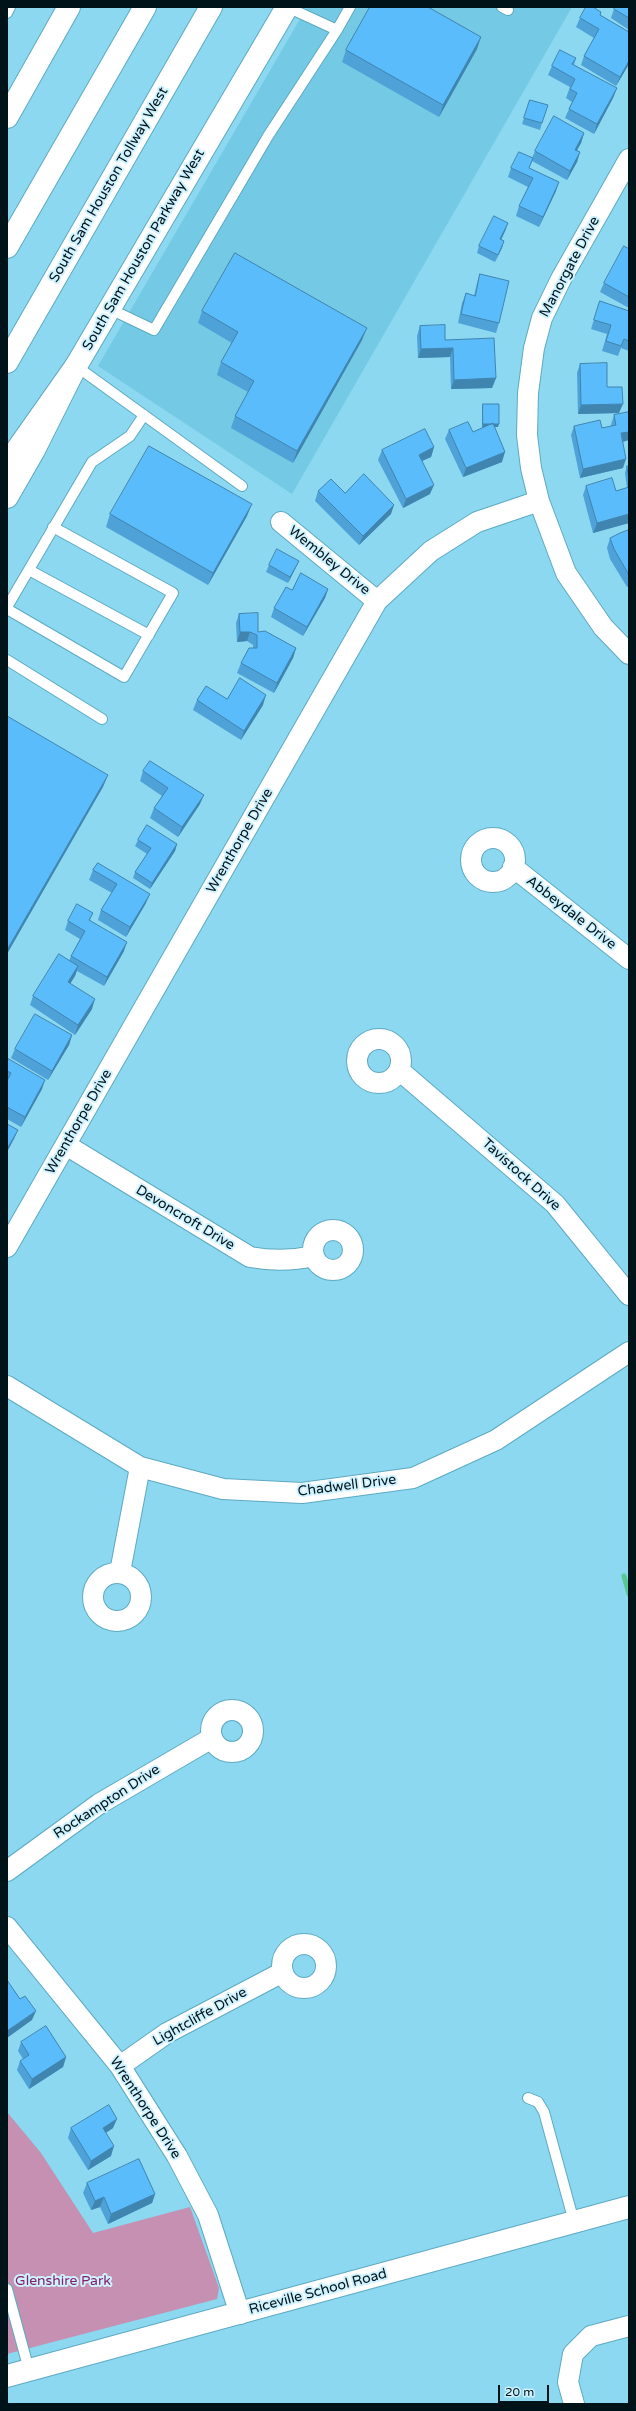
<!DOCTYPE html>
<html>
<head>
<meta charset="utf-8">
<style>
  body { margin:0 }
  #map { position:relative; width:636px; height:2411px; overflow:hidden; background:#8bd8f0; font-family:"Varela Round",sans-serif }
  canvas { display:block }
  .frame { position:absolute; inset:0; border:8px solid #001319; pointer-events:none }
  .scale { position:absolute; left:498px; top:2385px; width:51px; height:18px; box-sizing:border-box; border:2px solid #001319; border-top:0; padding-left:5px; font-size:12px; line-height:14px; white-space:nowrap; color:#001319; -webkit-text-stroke:3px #cef2ff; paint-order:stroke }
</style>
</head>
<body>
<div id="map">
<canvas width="636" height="2411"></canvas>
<div class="frame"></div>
<div class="scale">20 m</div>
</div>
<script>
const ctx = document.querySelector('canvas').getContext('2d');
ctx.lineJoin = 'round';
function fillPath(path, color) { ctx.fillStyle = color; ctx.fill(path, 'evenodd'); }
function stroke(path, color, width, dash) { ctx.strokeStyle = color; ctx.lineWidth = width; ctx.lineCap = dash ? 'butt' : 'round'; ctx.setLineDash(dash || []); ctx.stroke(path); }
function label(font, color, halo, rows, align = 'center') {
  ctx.font = font + ' "Varela Round",sans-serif'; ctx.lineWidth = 4; ctx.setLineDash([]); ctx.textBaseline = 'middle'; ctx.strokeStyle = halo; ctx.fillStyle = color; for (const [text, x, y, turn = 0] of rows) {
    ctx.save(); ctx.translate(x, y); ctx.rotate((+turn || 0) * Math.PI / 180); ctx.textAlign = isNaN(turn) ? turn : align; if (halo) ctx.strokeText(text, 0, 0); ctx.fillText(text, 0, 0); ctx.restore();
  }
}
fillPath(new Path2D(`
  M307,7H572L292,494L98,366Z`), '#74c9e4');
fillPath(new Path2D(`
  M7,2112L41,2153L93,2233L190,2207L219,2288L217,2299L7,2354Z`), '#c590b2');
stroke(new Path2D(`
  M624,1576L629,1594`), '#59c893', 5);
const service = new Path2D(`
  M287,7L337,30L350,7
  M502,7L508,10
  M7,13L10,7
  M110,309L154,330L268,136L337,30
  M76,366L242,486
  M29,570L149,635
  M7,607L92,462L130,436L144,415
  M7,609L124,677L173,593L53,527
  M7,660L102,719
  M528,2098L538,2102L544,2112L574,2222
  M7,2289L29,2370`);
const minor = new Path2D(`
  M629,159L561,279L542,318L534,348L528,393L527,435L531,468L539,501L566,573L603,627L629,654
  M281,522L377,601
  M471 860a22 22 0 1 1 44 0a22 22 0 1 1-44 0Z
  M513,867L629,959
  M357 1061a22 22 0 1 1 44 0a22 22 0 1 1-44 0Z
  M399,1070L555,1204L629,1295
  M66,1145L250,1257C272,1261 291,1261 314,1256
  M313 1250a20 20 0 1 1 40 0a20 20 0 1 1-40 0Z
  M7,1247L377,601L431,551L477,522L539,501
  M7,1386L140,1467L223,1489L302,1493L413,1478L496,1440L629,1352
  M120,1572L140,1467
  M93 1597a24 24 0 1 1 48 0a24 24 0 1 1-48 0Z
  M211 1731a21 21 0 1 1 42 0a21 21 0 1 1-42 0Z
  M7,1871L99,1804L212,1738
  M7,1927L120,2066L177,2156L208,2215L240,2314
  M282 1966a22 22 0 1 1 44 0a22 22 0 1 1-44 0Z
  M120,2066L167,2033L283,1972
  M574,2404L568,2382L573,2354L591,2336L629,2326`);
const tertiary = new Path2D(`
  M7,2376L629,2207`);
const secondary = new Path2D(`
  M7,117L69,7
  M7,497L34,450L76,366L287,7`);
const motorway = new Path2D(`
  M7,247L145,7
  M7,362L211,7
  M7,464L76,366`);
stroke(service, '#5eaac1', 12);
stroke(minor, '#5eaac1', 22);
stroke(tertiary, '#5eaac1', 24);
stroke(secondary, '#5eaac1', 24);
stroke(motorway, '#5eaac1', 24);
stroke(service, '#fff', 10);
stroke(minor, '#fff', 20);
stroke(tertiary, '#fff', 22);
stroke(secondary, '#fff', 22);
stroke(motorway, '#fff', 22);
fillPath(new Path2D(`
  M629,7V30L611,18L614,9Z
  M601,12L600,15L629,32V64L616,86L581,65L584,56L594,38L576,27L580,18Z
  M477,49L439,117L342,62L346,50Z
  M576,58L574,65L617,88L613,98L594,134L565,118L569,109L572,102L566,98L570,87L548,75L552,66Z
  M530,100L542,123L540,130L522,124Z
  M584,133L581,143L577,150L580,152L577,162L567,180L532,161L529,168L556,191L539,227L516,216L519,206L528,187L508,177L511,168L532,158L535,151Z
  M506,229L501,240L504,241L495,262L477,253L479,246Z
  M629,249V308L600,292L604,283Z
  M480,274L499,323L496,333L458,323L462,303L466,293L474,296L477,283Z
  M600,301L629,311V351L621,348L618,356L602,351L607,334L591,329Z
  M202,311L362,340L293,463L231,428L235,416L248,392L217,375L221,362L232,343L198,323Z
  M420,326L445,340L496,378L492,388L451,389L450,357L418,358L417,336Z
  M580,364L619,413L578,414L577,373Z
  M483,404L498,427H495L502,462L463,477L445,439L449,430L473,432L484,427H482V408Z
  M629,412V440L623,442V468L580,478L571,435L574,426L602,428L611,426V425L614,415Z
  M434,447L431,457L422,461L430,494L403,508L378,460L382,450Z
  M627,466H629V523L593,533L583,495L586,486L616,491L627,488L625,473Z
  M318,491L345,493L391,514L359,545L315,501Z
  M110,514L247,516L208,585L106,527Z
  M629,530V586L627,587L610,559L607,548L610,538Z
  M299,561L288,583L266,572L269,565Z
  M328,589L325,598L303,636L271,617L274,608L292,590Z
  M239,614L258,632L296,648L293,658L274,693L237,673L241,663L253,648V645L247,641L237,642L236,623Z
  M227,699L263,705L241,740L193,710L197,700Z
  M143,771L200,804L178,837L150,818L154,808L162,796L140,781Z
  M138,840L177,844L175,851L150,889L133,878L135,872L147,854L135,846Z
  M98,863L146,903L126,937L98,920L101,910L112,893L89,880L93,870Z
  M93,913L90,920L124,951L104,986L77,971L75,976L70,983L92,1009L75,1035L30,1005L33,996L69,961L71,956L80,939L65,930L68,921Z
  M72,1035L69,1045L48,1080L11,1058L15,1049Z
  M7,1058L42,1089L21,1127L7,1119Z
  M21,2042L66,2057L63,2067L29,2089L17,2070L20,2061L23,2059L18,2051Z
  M71,2128H113L106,2133L111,2156L88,2170L68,2138Z
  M87,2183L155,2194L152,2203L108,2224L100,2207L91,2210L83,2193Z`), '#4ea2d8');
fillPath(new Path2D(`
  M481,37L477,49L439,117L443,105Z
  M629,61V64L616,86L620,77Z
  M617,88L613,98L594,134L597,124Z
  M584,133L581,143L572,159L575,150Z
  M580,152L577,162L567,180L570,171Z
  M559,182L556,191L539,227L543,217Z
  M508,223L506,229L498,246L500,239Z
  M504,241L502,248L495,262Z
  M367,328L362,340L293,463L297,451Z
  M453,348L450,357L418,358L421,349Z
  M496,378L492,388L451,389L454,380Z
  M623,404L619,413L578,414L581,405Z
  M483,424H499L498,427H482Z
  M629,432V440L617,443L621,433Z
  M434,447L431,457L415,464L419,455Z
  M505,452L502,462L463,477L466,468Z
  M626,459L623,468L580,478L583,469Z
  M434,485L430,494L403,508L406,499Z
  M252,504L247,516L208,585L213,573Z
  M394,505L391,514L359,545L363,536Z
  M629,514V523L593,533L597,523Z
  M299,561L288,583L290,577Z
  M328,589L325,598L303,636L307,627Z
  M240,632H250L247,641L237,642Z
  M296,648L293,658L274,693L277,683Z
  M266,695L263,705L241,740L244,731Z
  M108,775L103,787L7,954V950Z
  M204,795L200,804L178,837L182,827Z
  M177,844L175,851L150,889L152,883Z
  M150,894L146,903L126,937L130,927Z
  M127,942L124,951L104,986L107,977Z
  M78,966L75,976L65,992L68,982Z
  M95,999L92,1009L75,1035L78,1025Z
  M72,1035L69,1045L48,1080L52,1071Z
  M45,1080L42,1089L21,1127L25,1117Z
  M18,1130L14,1139L7,1152V1149Z
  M36,2011L32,2020L7,2038V2031Z
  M66,2057L63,2067L29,2089L32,2079Z
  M117,2119L113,2128L99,2137L103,2128Z
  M114,2146L111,2156L88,2170L91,2161Z
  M155,2194L152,2203L108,2224L111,2214Z
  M104,2197L100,2207L91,2210L95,2201Z`), '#4084b0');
const building = new Path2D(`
  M370,7H428L481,37L443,105L346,50Z
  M586,7H593L601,12L600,15L629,32V61L620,77L584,56L599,29L580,18Z
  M615,7H629V18L614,9Z
  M560,50L576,58L572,64L617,88L597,124L569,109L577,93L570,89L575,79L552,66Z
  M530,100L548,105L542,123L524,118Z
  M554,116L584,133L575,150L580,152L570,171L535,151Z
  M519,152L533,158L529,168L559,182L543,217L519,206L533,178L511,168Z
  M494,216L508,223L500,239L504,241L498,255L479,246Z
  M624,246L629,249V297L604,283Z
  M235,253L367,328L297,451L235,416L254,381L221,362L238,332L202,311Z
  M480,274L509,281L499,323L461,314L466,293L475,296Z
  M600,301L629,311V341L624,339L621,346L606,341L611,325L594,320Z
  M445,325V340L494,338L496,378L454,380L453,348L421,349L420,326Z
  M607,363V387H622L623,404L581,405L580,364Z
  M483,404H499V424H483Z
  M629,412V432L621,433L626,459L583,469L574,426L600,420L602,428L616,425L614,415Z
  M468,422L473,432L493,423L505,452L466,468L449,430Z
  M425,429L434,447L419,455L434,485L406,499L382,450Z
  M149,446L252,504L213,573L110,514Z
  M627,466H629V479Z
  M364,474L394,505L363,536L318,491L331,479L345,493Z
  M612,478L616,491L629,487V514L597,523L586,486Z
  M629,530V575L614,549L610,538L620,533Z
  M277,549L299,561L290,577L269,565Z
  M301,573L328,589L307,627L274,608L286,587L292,590Z
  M258,613V632L265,631L296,648L277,683L241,663L249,648H257V635L250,632H240L239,614Z
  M240,678L266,695L244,731L197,700L206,686L227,699Z
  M7,716L108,775L7,950Z
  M150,761L204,795L182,827L154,808L168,788L143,771Z
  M147,825L177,844L152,883L135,872L151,848L138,840Z
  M98,863L150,894L130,927L101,910L117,884L93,870Z
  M77,904L93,913L89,920L127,942L107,977L71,956L85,931L68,921Z
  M59,954L78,966L68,982L95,999L78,1025L33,996Z
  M35,1014L72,1035L52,1071L15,1049Z
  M7,1058L45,1080L25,1117L7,1107V1081L11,1073L7,1071Z
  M7,1124L18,1130L7,1149Z
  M7,1980L20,1999L25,1996L36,2011L7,2031Z
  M46,2026L66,2057L32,2079L20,2061L29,2055L21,2042Z
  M109,2105L117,2119L103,2128L114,2146L91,2161L71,2128Z
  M139,2159L155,2194L111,2214L104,2197L95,2201L87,2183Z`);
fillPath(building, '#5bbcfb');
stroke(building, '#4084b0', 1);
label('14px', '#001319', '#cef2ff', [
  ["South Sam Houston Tollway West",109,185,-60],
  ["South Sam Houston Parkway West",144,250,-60],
  ["Manorgate Drive",570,267,-62],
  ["Wembley Drive",329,561,39],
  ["Wrenthorpe Drive",240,841,-60],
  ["Abbeydale Drive",571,913,38],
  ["Wrenthorpe Drive",79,1122,-60],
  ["Tavistock Drive",521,1175,42],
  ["Devoncroft Drive",185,1218,31],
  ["Chadwell Drive",347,1486,-7],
  ["Rockampton Drive",107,1802,-33],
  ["Lightcliffe Drive",200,2017,-29],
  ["Wrenthorpe Drive",145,2108,57],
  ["Riceville School Road",318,2292,-15]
]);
label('14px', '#841e6a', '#cef2ff', [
  ["Glenshire Park",63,2281]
]);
</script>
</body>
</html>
